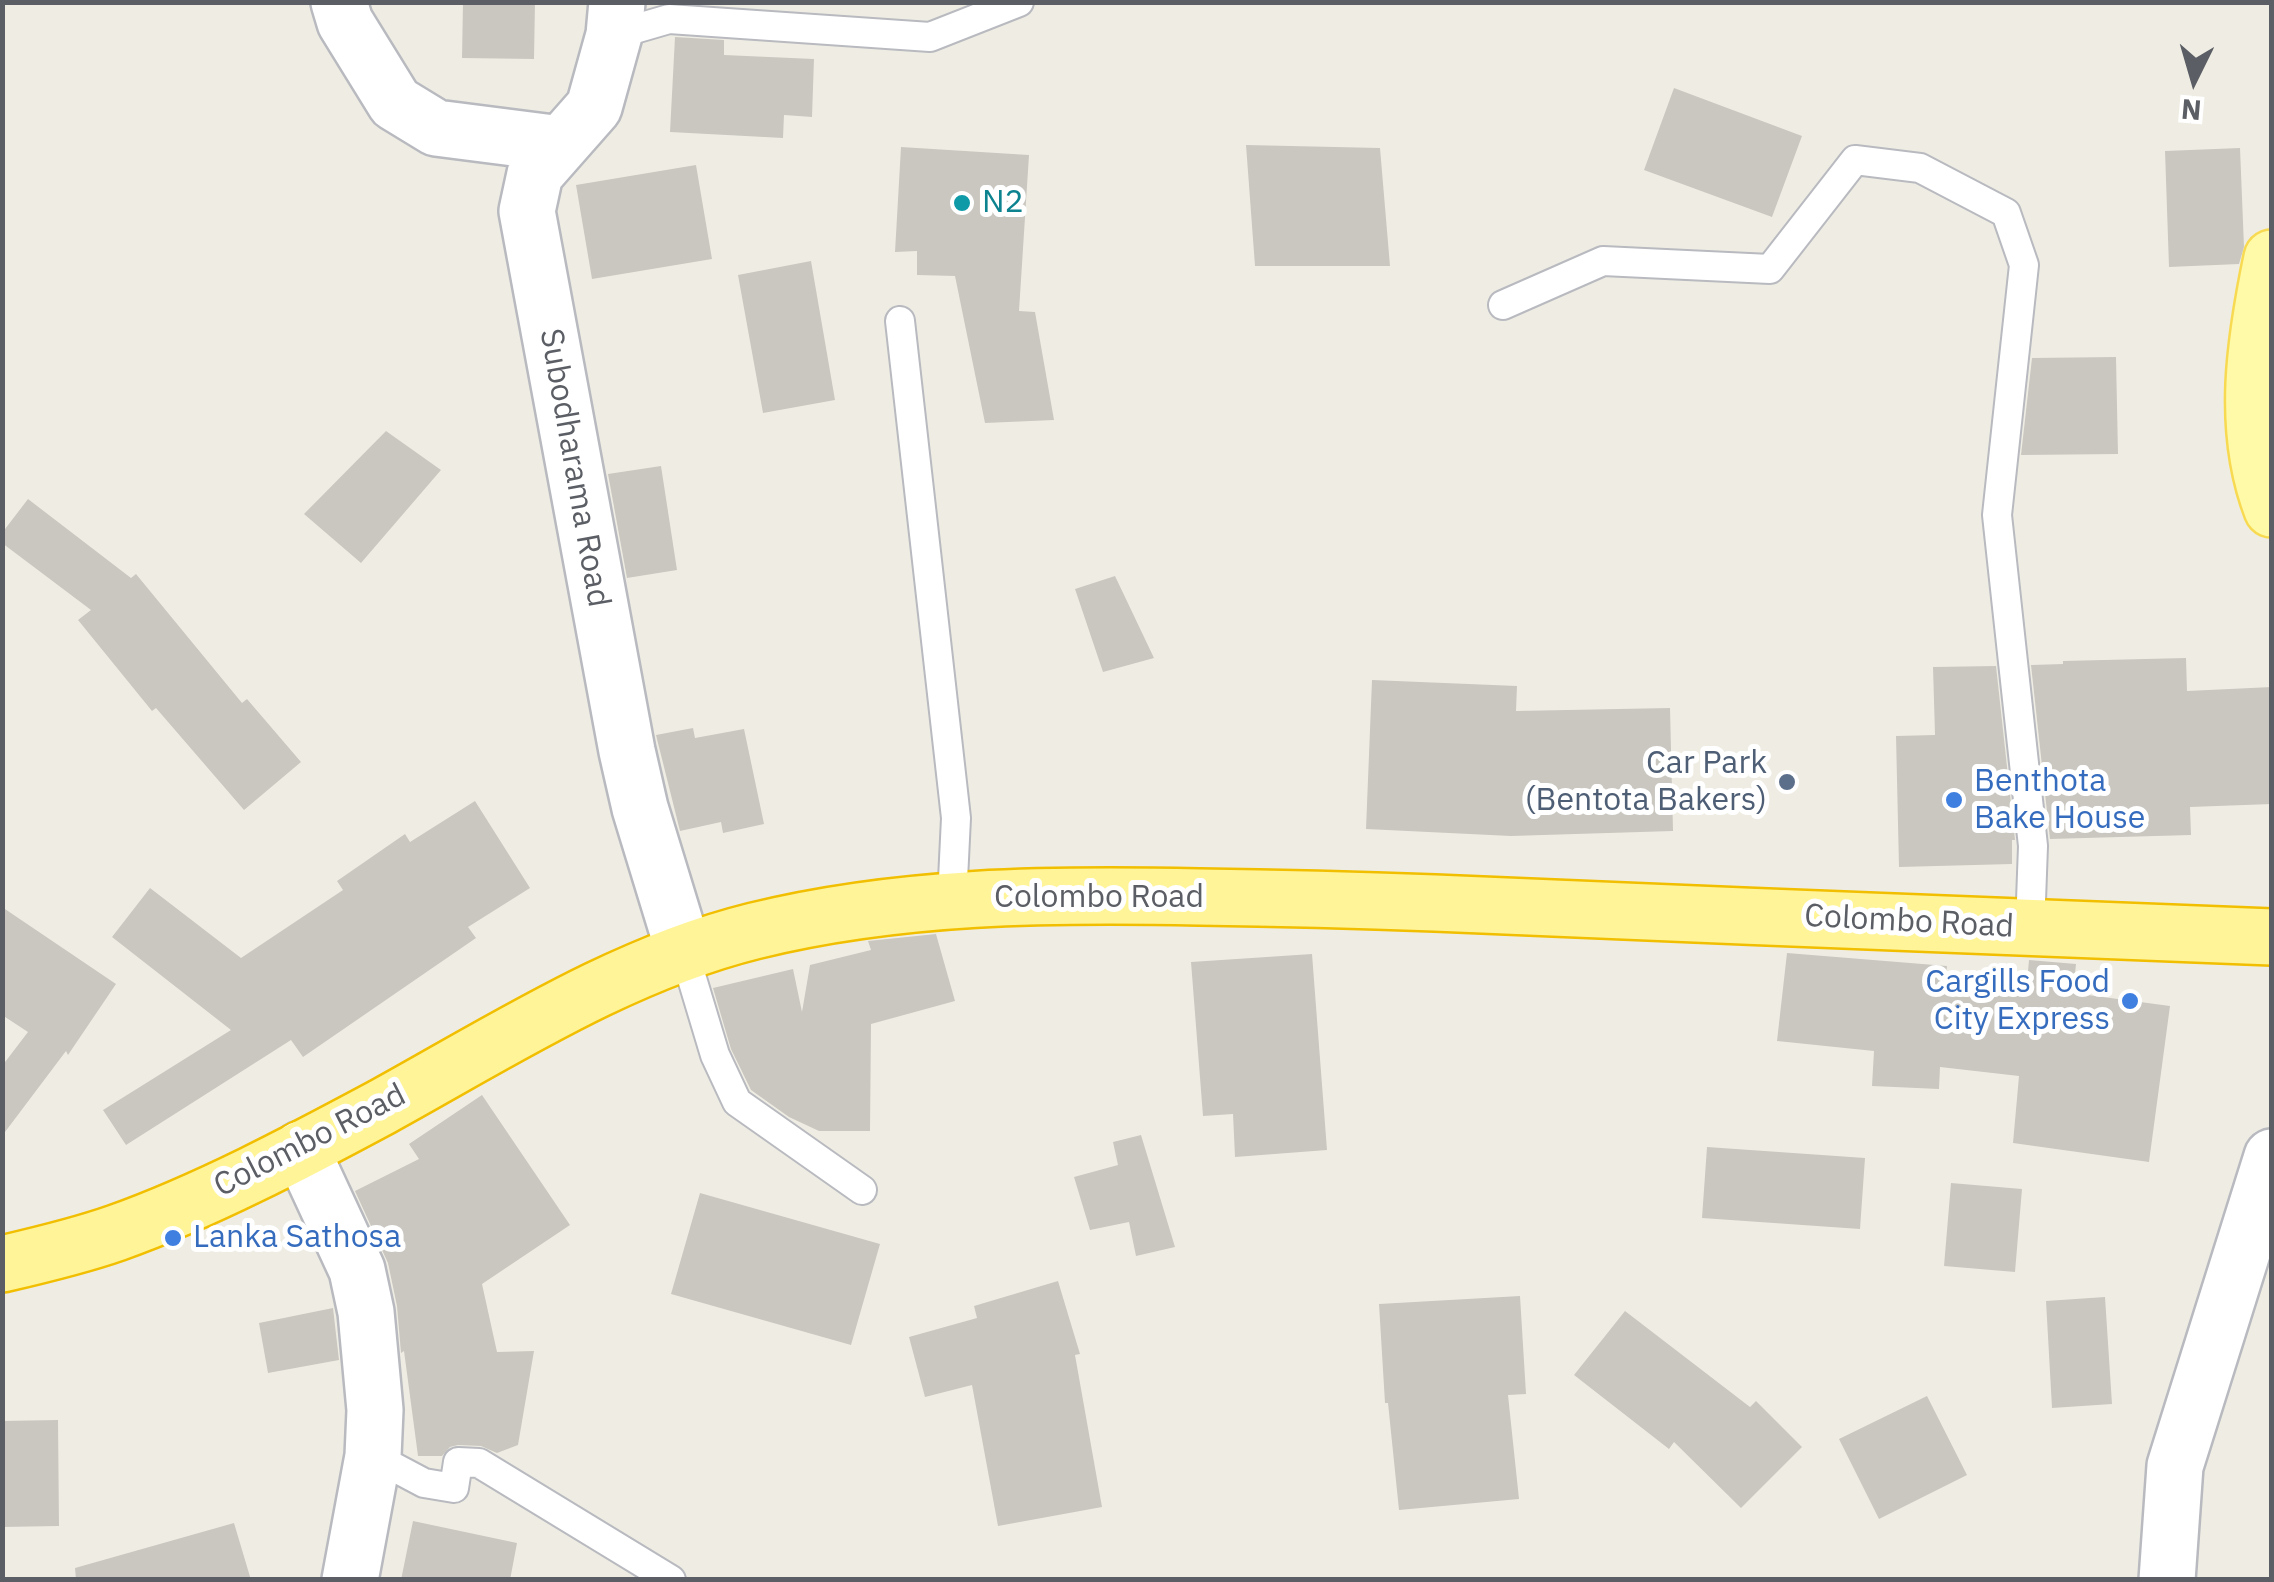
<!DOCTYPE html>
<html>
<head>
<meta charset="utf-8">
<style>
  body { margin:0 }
  #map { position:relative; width:2274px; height:1582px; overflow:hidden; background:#efede3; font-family:"IBM Plex Sans",sans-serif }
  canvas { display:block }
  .frame { position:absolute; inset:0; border:5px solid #5b5e64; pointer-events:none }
  .north { position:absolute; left:2144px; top:30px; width:100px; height:100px; -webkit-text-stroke:8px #fff; paint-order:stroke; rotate:185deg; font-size:28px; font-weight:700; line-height:40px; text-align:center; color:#5b5e64 }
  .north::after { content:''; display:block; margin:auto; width:35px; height:45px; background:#5b5e64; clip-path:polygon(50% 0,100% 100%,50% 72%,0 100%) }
</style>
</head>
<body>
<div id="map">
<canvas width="2274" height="1582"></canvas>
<div class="frame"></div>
<div class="north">N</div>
</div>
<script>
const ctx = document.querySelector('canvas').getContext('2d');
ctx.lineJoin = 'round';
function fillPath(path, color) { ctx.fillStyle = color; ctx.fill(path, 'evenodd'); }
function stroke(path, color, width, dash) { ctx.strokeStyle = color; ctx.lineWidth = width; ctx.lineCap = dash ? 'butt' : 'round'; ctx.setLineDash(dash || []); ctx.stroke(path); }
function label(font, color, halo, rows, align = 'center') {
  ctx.font = font + ' "IBM Plex Sans",sans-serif'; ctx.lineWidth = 10; ctx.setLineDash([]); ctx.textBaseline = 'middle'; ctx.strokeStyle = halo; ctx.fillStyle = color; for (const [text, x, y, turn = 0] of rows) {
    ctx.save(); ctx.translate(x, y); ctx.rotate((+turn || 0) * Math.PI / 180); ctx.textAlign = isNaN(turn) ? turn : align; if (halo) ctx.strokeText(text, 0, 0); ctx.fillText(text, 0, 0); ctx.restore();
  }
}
fillPath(new Path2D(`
  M463,2H535L534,59L462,58Z
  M675,37L724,40V55L814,59L812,117L784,115L783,138L670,132Z
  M1674,88L1802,136L1772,217L1644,170Z
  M1246,145L1380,148L1390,266H1255Z
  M901,147L1029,155L1019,311L1035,312L1054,420L985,423L955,276L917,275V251L895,252Z
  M2240,148L2244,247L2239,264L2169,267L2165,151Z
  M696,165L712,259L592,279L576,185Z
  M811,261L835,400L763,413L738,275Z
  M2116,357L2118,454L2021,455L2032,358Z
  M386,431L441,470L361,563L304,514Z
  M661,466L677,570L627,578L608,474Z
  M28,499L131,578L136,574L242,703L247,699L301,762L244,810L156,708L152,711L78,620L91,610L2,543V533Z
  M1115,576L1154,658L1103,672L1075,589Z
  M2186,658L2187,691L2272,687V804L2190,807L2191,835L2050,839L2031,665L2063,664V661Z
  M1996,666L2015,840H2012V864L1899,867L1896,736L1935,735L1933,667Z
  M1372,680L1517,686L1516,711L1670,708L1673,831L1511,836L1366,829Z
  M693,728L695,738L744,729L764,824L723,833L721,822L680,831L656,735Z
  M475,801L530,888L468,927L476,938L303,1057L291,1040L126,1145L103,1110L231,1030L112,937L150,888L241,958L343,890L337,881L405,834L410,842Z
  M2,907L116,984L68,1055L66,1051L2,1136V1066L28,1032L2,1015Z
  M936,934L955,1001L871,1024L870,1131H819L789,1117L751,1090L731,1049L713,988L793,969L802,1012L810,965L871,950L868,941Z
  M1787,953L1947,966L1945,986L2026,994L2029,960L2076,964L2073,993L2170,1006L2149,1162L2013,1143L2019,1076L1940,1067L1939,1089L1872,1086L1874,1051L1777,1041Z
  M1312,954L1327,1150L1235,1157L1233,1114L1203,1116L1191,962Z
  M482,1095L570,1225L482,1284L497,1352L534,1351L518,1445L497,1453L481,1446L458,1445L450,1447L442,1456H418L404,1351L401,1353L397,1306L388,1263L355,1191L419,1159L409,1144Z
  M1141,1135L1175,1247L1136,1256L1129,1222L1090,1230L1074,1177L1118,1165L1113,1142Z
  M1707,1147L1865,1158L1860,1229L1702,1218Z
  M1951,1183L2022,1189L2015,1272L1944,1266Z
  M700,1193L880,1244L851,1345L671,1294Z
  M1058,1281L1080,1354L1075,1355L1102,1507L998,1526L972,1385L925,1397L909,1337L977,1318L974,1306Z
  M1520,1296L1526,1394L1508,1395L1519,1499L1399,1510L1388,1403H1385L1379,1304Z
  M2105,1297L2112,1404L2052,1408L2046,1301Z
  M333,1308L339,1360L268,1373L259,1323Z
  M1625,1311L1750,1407L1756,1401L1802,1447L1741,1508L1674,1442L1669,1449L1574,1375Z
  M1927,1396L1967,1475L1879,1519L1839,1439Z
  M58,1420L59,1526L2,1527V1421Z
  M413,1521L517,1543L510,1580H401Z
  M234,1523L251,1580H76L75,1568Z`), '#c9c7c0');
const service = new Path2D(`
  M614,35L669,19L930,37L1019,2
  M1503,305L1603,261L1770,269L1855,160L1920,168L2006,213L2024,265L1997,515L2033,846L2030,928
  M900,321L956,818L952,900
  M684,952L715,1055L737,1102L862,1190
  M373,1456L424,1483L454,1488L458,1462L479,1463L671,1580`);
const minor = new Path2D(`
  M339,2L345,22L395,103L436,128L561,144
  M617,2L614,35L594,107L535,174L527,211L627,751L640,808L684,952
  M301,1149L357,1270L366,1312L375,1410L373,1456L350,1580
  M2167,1580L2175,1466L2272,1157`);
const primary = new Path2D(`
  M2272,258C2255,340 2241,429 2272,509`);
const trunk = new Path2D(`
  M2,1264C41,1255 79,1246 116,1233C206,1201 298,1152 382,1107C502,1041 621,964 754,931C900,895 1050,894 1199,897C1278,898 1357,900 1435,903C1714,914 1993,928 2272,937`);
stroke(service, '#b8bac0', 32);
stroke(minor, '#b8bac0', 60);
stroke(primary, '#f8da52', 60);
stroke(trunk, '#f1be00', 60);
stroke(service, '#fff', 28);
stroke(minor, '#fff', 55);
stroke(primary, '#fffaa7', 55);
stroke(trunk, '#fff498', 55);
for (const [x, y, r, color] of [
  [962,203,10,"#0f9aa8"],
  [1787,782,10,"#5c6f8a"],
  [1954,800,10,"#3f7fe0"],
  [2130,1001,10,"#3f7fe0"],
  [173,1238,10,"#3f7fe0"]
]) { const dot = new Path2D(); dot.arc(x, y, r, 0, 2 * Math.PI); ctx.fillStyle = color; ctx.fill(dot); stroke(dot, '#fff', 4); }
label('32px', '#0d838f', '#fff', [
  ["N2",982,203]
], 'left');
label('32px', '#5b5e64', '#fff', [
  ["Subodharama Road",574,468,80],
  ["Colombo Road",1099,898],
  ["Colombo Road",1909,922,3],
  ["Colombo Road",310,1141,-27]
]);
label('32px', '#4e5e75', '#fff', [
  ["Car Park",1767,764],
  ["(Bentota Bakers)",1767,801]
], 'right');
label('32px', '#366cbe', '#fff', [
  ["Benthota",1974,782],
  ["Bake House",1974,819],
  ["Cargills Food",2110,983,"right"],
  ["City Express",2110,1020,"right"],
  ["Lanka Sathosa",193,1238]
], 'left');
</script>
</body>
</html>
